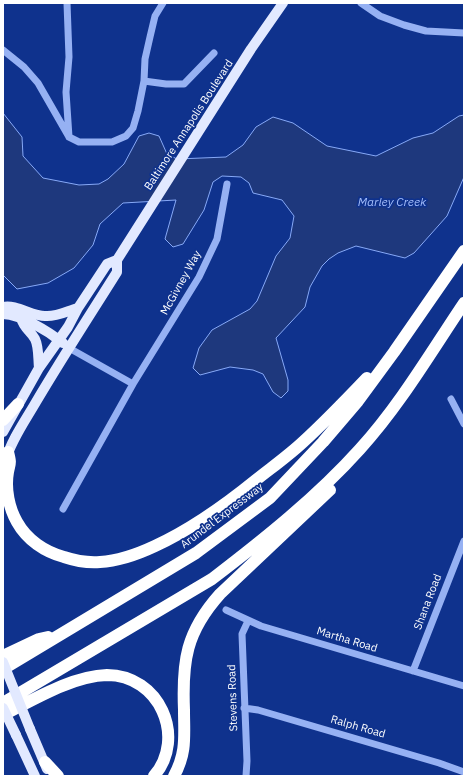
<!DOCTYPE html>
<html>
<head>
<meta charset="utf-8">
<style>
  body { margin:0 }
  #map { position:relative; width:467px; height:779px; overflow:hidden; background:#0f328d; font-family:"IBM Plex Sans",sans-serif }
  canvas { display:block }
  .frame { position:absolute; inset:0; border:4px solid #fff; pointer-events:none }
</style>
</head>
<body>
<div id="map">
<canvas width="467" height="779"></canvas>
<div class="frame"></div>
</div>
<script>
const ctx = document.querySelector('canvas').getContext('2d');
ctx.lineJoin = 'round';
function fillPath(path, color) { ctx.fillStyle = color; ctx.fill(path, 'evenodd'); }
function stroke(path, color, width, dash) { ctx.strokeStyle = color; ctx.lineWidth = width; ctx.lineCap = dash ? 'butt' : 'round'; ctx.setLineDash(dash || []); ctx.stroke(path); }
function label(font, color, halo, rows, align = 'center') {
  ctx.font = font + ' "IBM Plex Sans",sans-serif'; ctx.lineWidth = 3.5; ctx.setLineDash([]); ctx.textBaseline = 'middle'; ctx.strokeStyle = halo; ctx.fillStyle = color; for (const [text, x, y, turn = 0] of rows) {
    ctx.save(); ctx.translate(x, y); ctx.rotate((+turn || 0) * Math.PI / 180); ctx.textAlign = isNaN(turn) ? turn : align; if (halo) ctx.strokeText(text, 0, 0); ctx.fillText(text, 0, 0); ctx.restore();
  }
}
const water = new Path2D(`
  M3,113L22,137L23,156L43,178L79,185L99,184L108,179L124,164L139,136L149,133L159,136L167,154L177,159L226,157L243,145L256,127L273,117L293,123L327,146L376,156L413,138L433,133L459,116L464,115V177L447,216L414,253L405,258L356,246L338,253L329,259L322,266L310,287L305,307L276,338L288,380V391L281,398L273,392L263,374L253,370L230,367L200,375L193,368L199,348L212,330L250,309L257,301L276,256L290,238L294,216L282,200L253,193L249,183L241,177L222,176L213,182L204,210L183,244L173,247L165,239L176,200L123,203L100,224L93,245L74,268L48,283L17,289L3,275Z`);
fillPath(water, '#1e387d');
stroke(water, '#87a9f7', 1);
stroke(new Path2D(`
  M67,3L69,57L66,92L69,137
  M361,3L380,16L404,25L426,31L464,33
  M3,50L24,67L38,83L69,137L79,142H112L126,136L133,128L138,111L144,81L145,59L150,37L155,16L163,3
  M144,81L166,84H184L214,53
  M69,348L133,384
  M451,399L464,424
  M63,509L133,384L199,277L217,239L227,184
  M226,610L261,626L464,686
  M413,671L464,541
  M244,708L258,710L439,763L464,772
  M246,776L247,761L242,634L248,621`), '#96b1f3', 7);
stroke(new Path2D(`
  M3,307C16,304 32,316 45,316C57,317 67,311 78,308
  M3,314C22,315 48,331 63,343
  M21,318C24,329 30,330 35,339C39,347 38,359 39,368
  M3,432L39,368L68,327L78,308L107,264L117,260
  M6,459C12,439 25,421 36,402C62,358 90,315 117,272V260L251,49L283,3
  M30,729L47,769
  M16,735L35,776`), '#e2e9ff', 10);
stroke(new Path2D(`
  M3,420L18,404
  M8,452C11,464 10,462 8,472C5,489 9,508 17,522C27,540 45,552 64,557C76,561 87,563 100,562C119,561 138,554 155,546C192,529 224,506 256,480C271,468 288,456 303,442C325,422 346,400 367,378
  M3,656L39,639L48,637
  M3,669L196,553L270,498L323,442L358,401L394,352L464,251
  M3,703L212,579C263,540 317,497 360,449C400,405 431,352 464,303
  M3,715C33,700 72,676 107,675C159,675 187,737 154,776
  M45,762L58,776
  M174,776C187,752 184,736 184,710C182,661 186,632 220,594L330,490`), '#fff', 12);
stroke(new Path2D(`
  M3,662L30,729
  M3,708L16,735`), '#e2e9ff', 10);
label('11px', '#fff', '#0f328d', [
  ["Baltimore Annapolis Boulevard",189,125,-57],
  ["McGivney Way",181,283,-61],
  ["Arundel Expressway",222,516,-37],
  ["Shana Road",428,602,-69],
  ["Martha Road",347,640,17],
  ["Stevens Road",233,698,-92],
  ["Ralph Road",358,727,16]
]);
label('italic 12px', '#a2bcfa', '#0f328d', [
  ["Marley Creek",392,203]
]);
</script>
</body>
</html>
